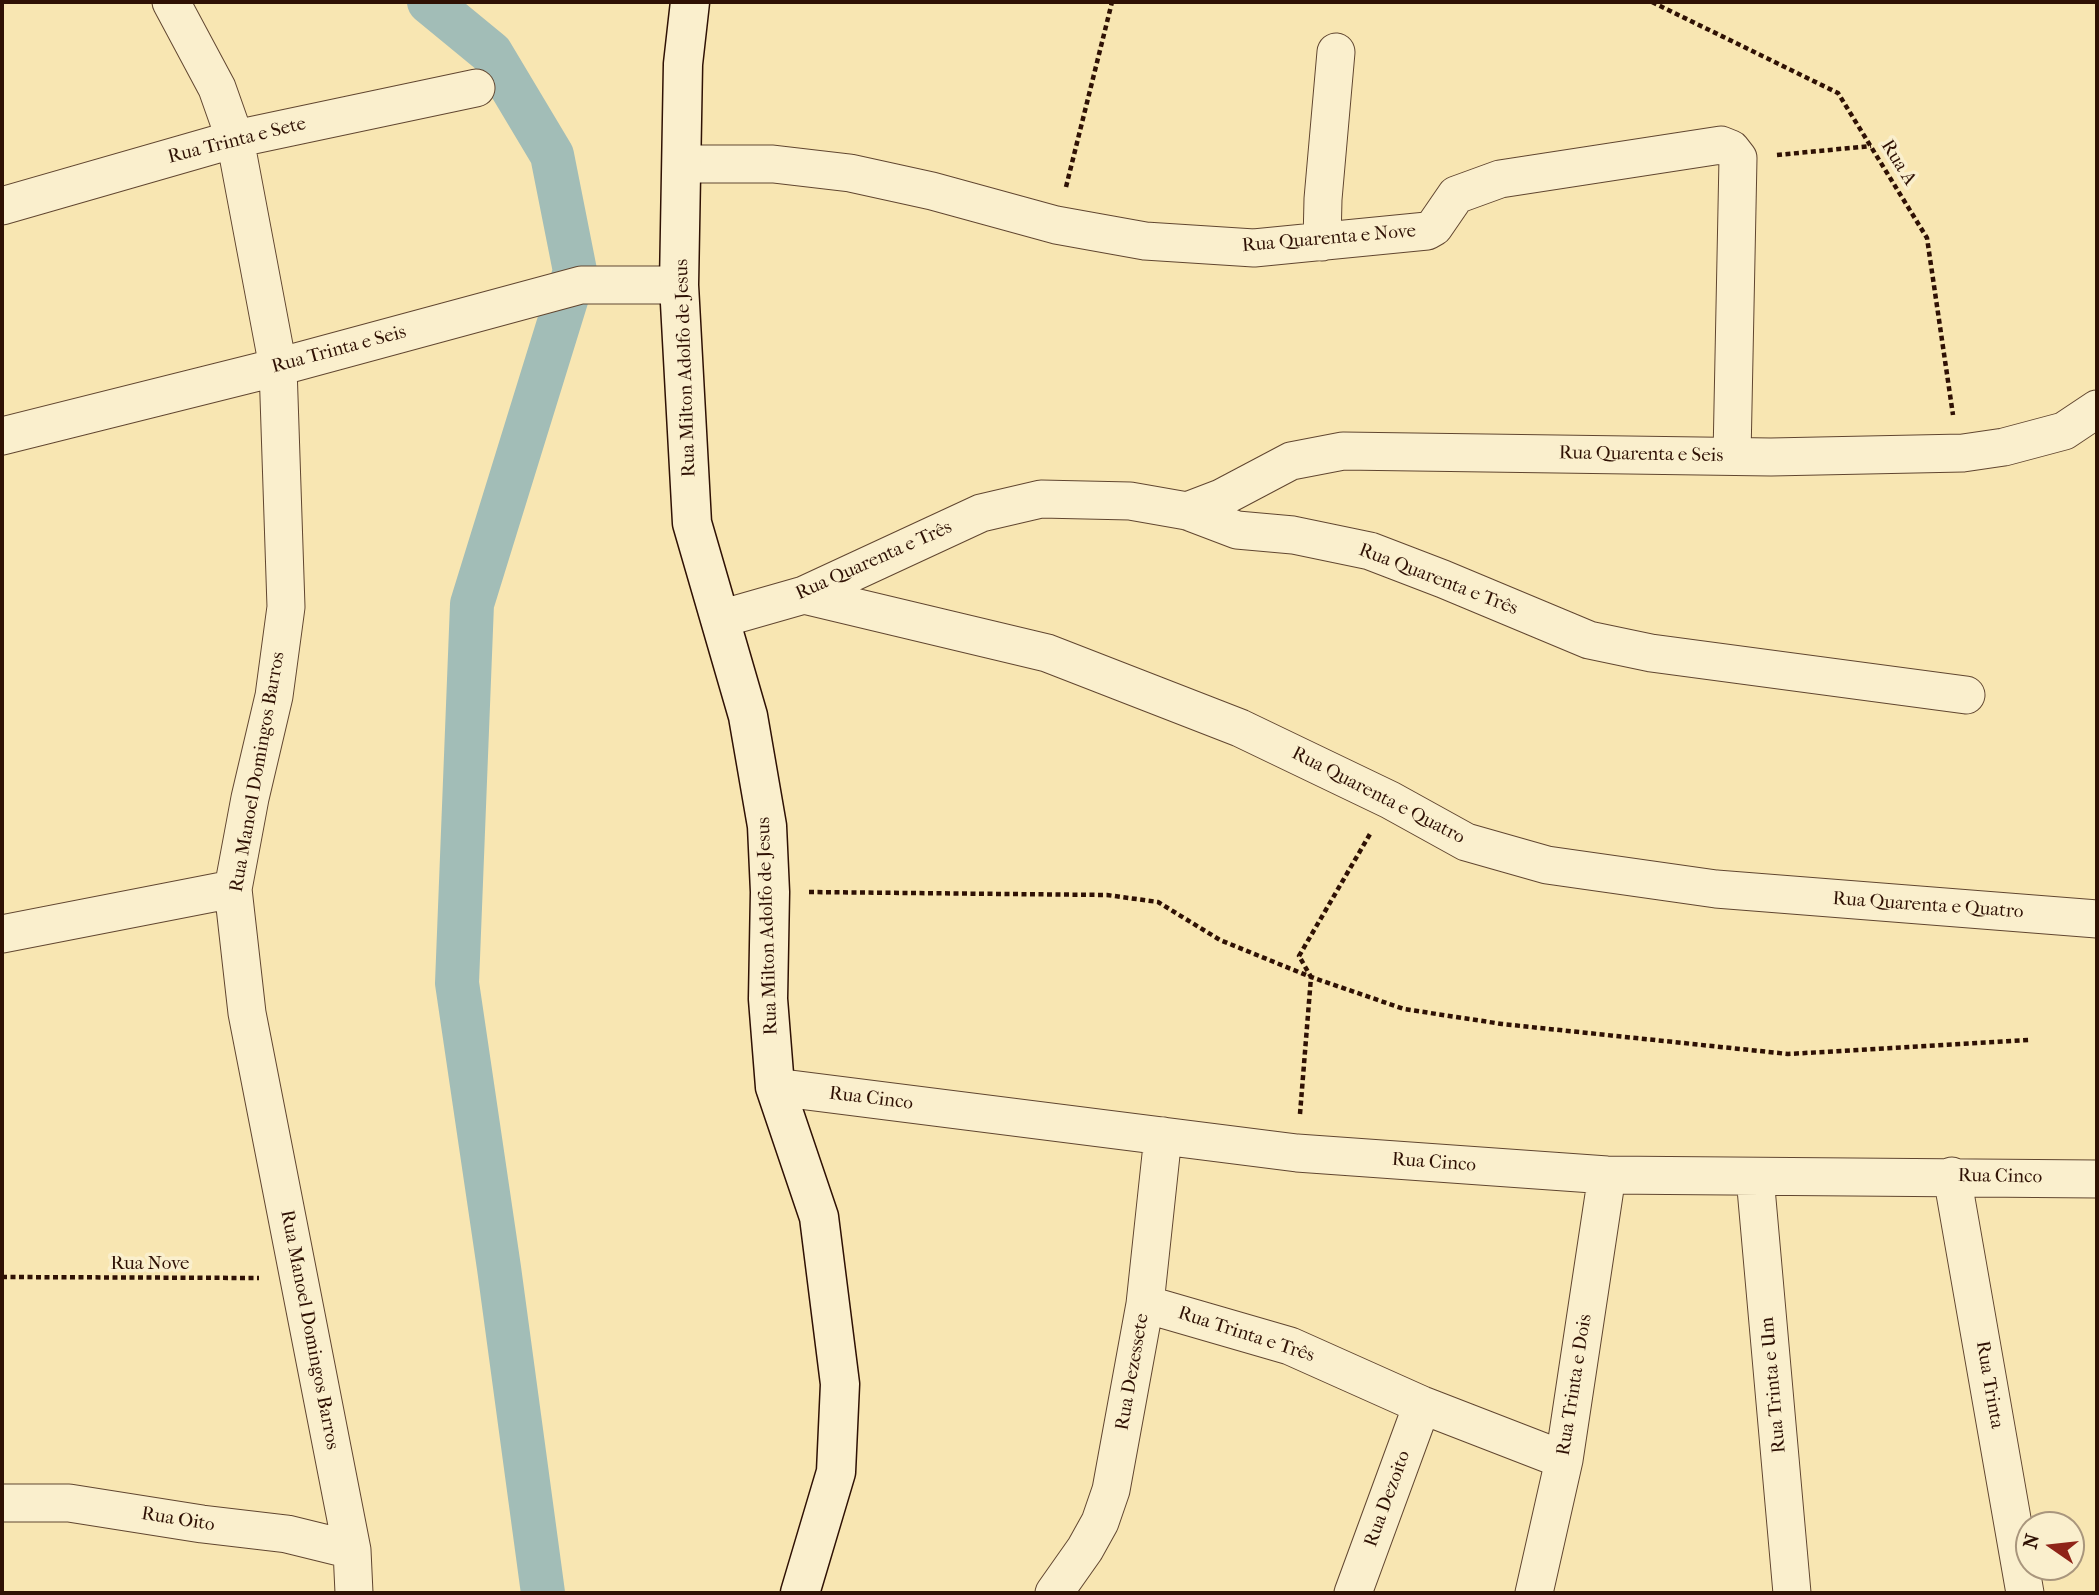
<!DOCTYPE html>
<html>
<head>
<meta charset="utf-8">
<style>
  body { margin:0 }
  #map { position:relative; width:2099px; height:1595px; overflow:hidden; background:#f8e6b2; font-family:"IM FELL French Canon",serif }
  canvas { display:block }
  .frame { position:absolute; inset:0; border:4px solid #2f1104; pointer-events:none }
  .north { position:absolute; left:2015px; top:1511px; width:70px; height:70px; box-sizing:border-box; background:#faefcd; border:2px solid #a9967d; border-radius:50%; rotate:284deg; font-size:19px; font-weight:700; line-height:28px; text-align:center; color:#2f1104 }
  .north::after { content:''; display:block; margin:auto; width:24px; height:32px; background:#8f2418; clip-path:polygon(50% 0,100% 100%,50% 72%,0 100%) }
</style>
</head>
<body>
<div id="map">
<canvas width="2099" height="1595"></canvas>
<div class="frame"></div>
<div class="north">N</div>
</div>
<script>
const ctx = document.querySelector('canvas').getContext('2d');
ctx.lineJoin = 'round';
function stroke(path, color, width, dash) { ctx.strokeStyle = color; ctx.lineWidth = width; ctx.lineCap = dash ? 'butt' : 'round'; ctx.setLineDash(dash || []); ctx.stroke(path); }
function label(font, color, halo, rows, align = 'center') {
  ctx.font = font + ' "IM FELL French Canon",serif'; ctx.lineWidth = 7; ctx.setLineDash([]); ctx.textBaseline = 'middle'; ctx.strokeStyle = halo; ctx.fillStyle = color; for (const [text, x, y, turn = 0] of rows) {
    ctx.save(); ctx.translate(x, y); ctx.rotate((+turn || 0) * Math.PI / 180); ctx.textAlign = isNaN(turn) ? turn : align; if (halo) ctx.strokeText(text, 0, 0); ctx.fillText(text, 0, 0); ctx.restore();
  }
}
stroke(new Path2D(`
  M429,2L491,53L552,155L575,271L472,604L457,983L499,1268L543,1593`), '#a2bdb7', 44);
const street = new Path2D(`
  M171,2L217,88L235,139L278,367L286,607L274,696L250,798L233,889L247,1013L352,1550L354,1593
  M683,164H773L850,173L932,191L1056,225L1145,241L1254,248L1427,231L1434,227L1456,195L1500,179L1721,145L1731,149L1738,158L1732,456
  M2,206L235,139L476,88
  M1322,242L1323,199L1336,52
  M2,436L278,367L581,285H679
  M1187,511L1221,498L1291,461L1343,451L1771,457L1963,453L2004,447L2064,431L2097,409
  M804,595L1047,653L1240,728L1390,800L1466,842L1547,865L1716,889L2097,919
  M720,619L804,595L981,513L1041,499L1130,501L1187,511L1237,530L1293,535L1370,551L1443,579L1589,640L1651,653L1966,695
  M2,934L233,889
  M775,1087L1297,1153L1607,1175L2097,1179
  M1952,1176L2025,1593
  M1755,1177L1792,1593
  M1145,1304L1290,1346L1422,1405L1564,1460
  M2,1503H69L202,1524L287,1534L352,1550
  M1054,1593L1085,1549L1100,1522L1111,1490L1145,1304L1163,1136
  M1353,1593L1422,1405
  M1534,1593L1564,1460L1607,1175`);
const secondary = new Path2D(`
  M690,2L683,64L679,285L692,523L748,716L767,826L770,892L768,999L775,1087L819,1217L840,1384L836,1472L800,1593`);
stroke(street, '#614630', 39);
stroke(secondary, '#2f1104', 41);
stroke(new Path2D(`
  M1652,2L1838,93L1927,238L1953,415
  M1777,155L1871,146
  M1066,187L1112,2
  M809,892L1107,895L1158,902L1220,940L1311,977L1404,1009L1502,1024L1788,1054L2029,1040
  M1300,1114L1311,977L1299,956L1370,834
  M2,1277L259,1278`), '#2f1104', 4.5, [5, 3.5]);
stroke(street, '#faefcd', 37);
stroke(secondary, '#faefcd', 38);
label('19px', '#2f1104', '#faefcd', [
  ["Rua Trinta e Sete",237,141,-14],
  ["Rua A",1898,163,58],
  ["Rua Quarenta e Nove",1329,239,-5],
  ["Rua Trinta e Seis",339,350,-15],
  ["Rua Milton Adolfo de Jesus",686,368,-92],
  ["Rua Quarenta e Seis",1641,455,1],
  ["Rua Quarenta e Três",874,561,-24],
  ["Rua Quarenta e Três",1438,580,21],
  ["Rua Manoel Domingos Barros",258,772,-80],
  ["Rua Quarenta e Quatro",1378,796,27],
  ["Rua Quarenta e Quatro",1928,906,4],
  ["Rua Milton Adolfo de Jesus",768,926,-92],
  ["Rua Cinco",871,1099,7],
  ["Rua Cinco",1434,1163,4],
  ["Rua Cinco",2000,1177,1],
  ["Rua Nove",150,1264],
  ["Rua Manoel Domingos Barros",309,1330,79],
  ["Rua Trinta e Três",1246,1335,18],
  ["Rua Dezessete",1133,1372,-80],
  ["Rua Trinta e Dois",1575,1385,-81],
  ["Rua Trinta e Um",1774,1385,-95],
  ["Rua Trinta",1989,1385,80],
  ["Rua Dezoito",1388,1499,-70],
  ["Rua Oito",178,1520,9]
]);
</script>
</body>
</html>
